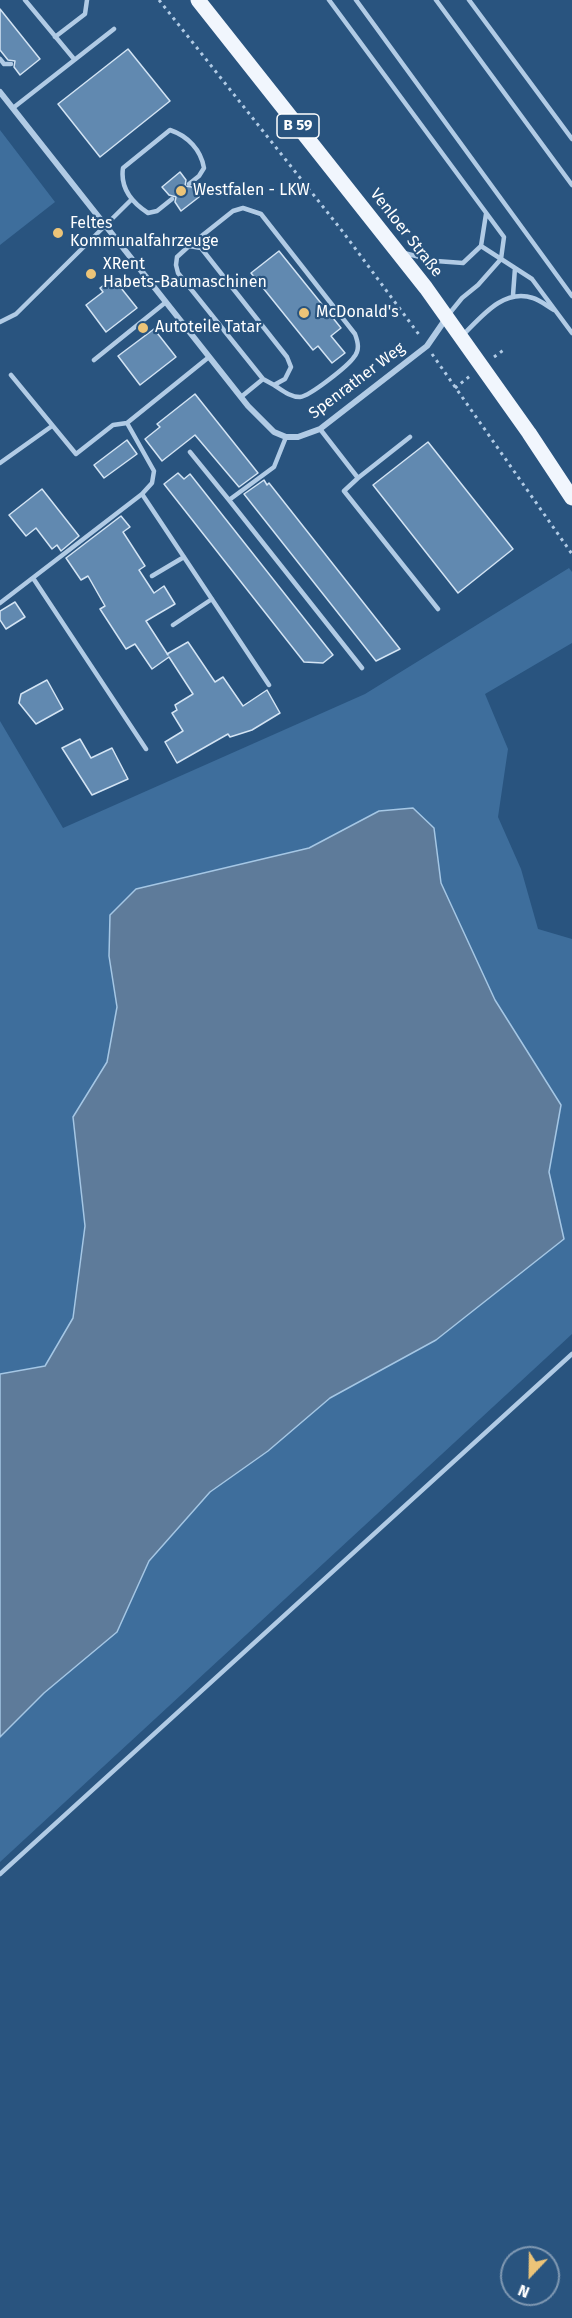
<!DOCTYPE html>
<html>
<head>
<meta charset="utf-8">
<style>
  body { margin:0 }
  #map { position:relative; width:572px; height:2318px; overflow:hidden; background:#29547f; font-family:"Fira Sans",sans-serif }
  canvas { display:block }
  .north { position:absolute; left:500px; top:2246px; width:60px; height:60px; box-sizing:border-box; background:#29547f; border:2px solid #7f98b2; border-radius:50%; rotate:202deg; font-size:16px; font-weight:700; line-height:24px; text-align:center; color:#fff }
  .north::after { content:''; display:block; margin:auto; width:21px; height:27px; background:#ecc478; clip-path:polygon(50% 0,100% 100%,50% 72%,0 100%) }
</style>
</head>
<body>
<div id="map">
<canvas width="572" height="2318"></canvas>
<div class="north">N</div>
</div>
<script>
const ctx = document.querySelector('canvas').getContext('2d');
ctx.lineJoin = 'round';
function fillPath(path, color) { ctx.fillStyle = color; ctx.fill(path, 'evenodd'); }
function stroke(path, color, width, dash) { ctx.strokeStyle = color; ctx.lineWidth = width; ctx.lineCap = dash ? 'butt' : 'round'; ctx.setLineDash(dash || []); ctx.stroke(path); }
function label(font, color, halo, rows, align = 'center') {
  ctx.font = font + ' "Fira Sans",sans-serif'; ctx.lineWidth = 4.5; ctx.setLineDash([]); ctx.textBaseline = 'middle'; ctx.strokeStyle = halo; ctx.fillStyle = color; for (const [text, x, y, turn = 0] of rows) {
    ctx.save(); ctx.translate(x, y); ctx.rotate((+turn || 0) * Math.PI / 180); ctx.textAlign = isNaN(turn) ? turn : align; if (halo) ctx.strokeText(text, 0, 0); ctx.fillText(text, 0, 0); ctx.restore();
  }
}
fillPath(new Path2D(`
  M0,130L55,202L0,245Z
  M569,568L572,572V643L485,694L508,749L498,817L521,869L538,929L572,939V1334L0,1862V1737L44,1693L117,1632L149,1561L210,1492L268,1451L330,1398L436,1340L564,1239L549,1172L561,1105L495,1000L441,883L434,828L379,811L309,848L136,889L109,956L117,1007L107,1062L73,1118L85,1226L73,1318L45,1366L0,1374V721L63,828L365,694Z`), '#3e6e9c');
const water = new Path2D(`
  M413,808L434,828L441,883L495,1000L561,1105L549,1172L564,1239L436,1340L330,1398L268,1451L210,1492L149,1561L117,1632L44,1693L0,1737V1374L45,1366L73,1318L85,1226L73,1117L107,1062L117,1007L109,956L110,915L136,889L309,848L379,811Z`);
fillPath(water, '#5e7b9a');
stroke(water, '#a5c7e5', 1.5);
const building = new Path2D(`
  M0,9L40,59L20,75L14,67L15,61L8,60L0,50Z
  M128,49L170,101L100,157L58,104Z
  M180,172L186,180L185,186L192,187L199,197L181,211L175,202L176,197L169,195L162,187Z
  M279,251L341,328L331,336L345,353L332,363L318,346L313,350L251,273Z
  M113,278L137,308L106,332L86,305L103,292L100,288Z
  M154,329L176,357L140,385L118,356Z
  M195,394L258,473L239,487L195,435L162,461L145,439L160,427L157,424Z
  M127,440L137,454L104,478L94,465Z
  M428,442L513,549L458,593L373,485Z
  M178,473L184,479L190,474L333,655L323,663L304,662L164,484Z
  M264,480L267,485L269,483L400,649L376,661L244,494Z
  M42,489L79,536L61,551L57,545L52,549L36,528L26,536L9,515Z
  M121,516L130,527L123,532L145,566L139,570L154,593L164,586L175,604L146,621L168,655L167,654L188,642L215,682L223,677L243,706L267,690L280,713L252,730L230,737L228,734L177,763L165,742L183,731L172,713L177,710L175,705L193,694L169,657L152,669L135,644L126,649L100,609L105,606L88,576L81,580L66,558Z
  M15,602L25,617L6,629L0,620V611Z
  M47,680L63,709L36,724L19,703L21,694Z
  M80,739L91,758L112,748L128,779L92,795L62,748Z`);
fillPath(building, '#6189b0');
stroke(building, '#d3e4f4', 1.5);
stroke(new Path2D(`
  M159,0L343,232L420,336
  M432,354L572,554
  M494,357L505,349
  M455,388L470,376`), '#b1cbe5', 3, [3, 4.5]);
stroke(new Path2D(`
  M25,0L74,59
  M329,0L504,237L501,259L478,285L462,298L449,314
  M356,0L572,296
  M436,0L572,185
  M469,0L572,139
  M55,37L85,14L87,0
  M0,59L4,64H11
  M13,108L114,29
  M172,199L157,211L148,213C131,202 120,188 123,168L170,130C188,136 201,150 204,168L199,176L189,184
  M189,246L201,248L287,357L291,367L285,379L274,385L263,379L178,273L176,265L177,257Z
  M189,246L233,211L243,208L261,214L355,334C358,342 360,350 354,357C348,366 310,396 300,397C290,397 282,390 274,385
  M481,246L532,279L572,333
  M404,253L436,261L463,263L481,246L486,214
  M513,295L515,268
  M0,322L16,314L132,199
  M463,335C482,316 504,288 533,298C540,300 547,306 554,310
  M94,360L166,302
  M11,375L76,454L113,425L127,423
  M241,397L263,379
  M320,429L358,478L344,491L438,609
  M286,437L274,467L229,500L362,668
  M190,452L229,500
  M0,463L52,426
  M358,478L410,437
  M142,494L269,685
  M152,576L184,557
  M33,578L146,749
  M0,603L142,494L152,483L154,471L127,423L209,357
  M173,625L212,599
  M0,1874L572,1354`), '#b1cbe5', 4.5);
stroke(new Path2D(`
  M0,92L248,406L274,432L286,437H298L320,429L427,346L447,317`), '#b1cbe5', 6);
stroke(new Path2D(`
  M198,0L426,288L529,433L572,498`), '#f1f6fd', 15);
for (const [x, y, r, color] of [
  [181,191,6,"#ecc478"],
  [58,233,6,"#ecc478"],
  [91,274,6,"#ecc478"],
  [304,313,6,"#ecc478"],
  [143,328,6,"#ecc478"]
]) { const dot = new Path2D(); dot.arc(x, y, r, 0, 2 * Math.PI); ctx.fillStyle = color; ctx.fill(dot); stroke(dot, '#29547f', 2); }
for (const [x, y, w] of [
  [298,126,42]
]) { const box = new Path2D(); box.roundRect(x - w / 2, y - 12, w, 24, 4.5); ctx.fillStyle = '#29547f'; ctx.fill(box); stroke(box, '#fff', 1.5); }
label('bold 15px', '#fff', null, [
  ["B 59",298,126]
]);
label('16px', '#fff', '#29547f', [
  ["Westfalen - LKW",193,191],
  ["Feltes",70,224],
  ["Kommunalfahrzeuge",70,242],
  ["XRent",103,265],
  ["Habets-Baumaschinen",103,283],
  ["McDonald's",316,313],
  ["Autoteile Tatar",155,328]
], 'left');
label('16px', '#fff', '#29547f', [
  ["Venloer Straße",406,233,52],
  ["Spenrather Weg",357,381,-37]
]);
</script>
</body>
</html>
